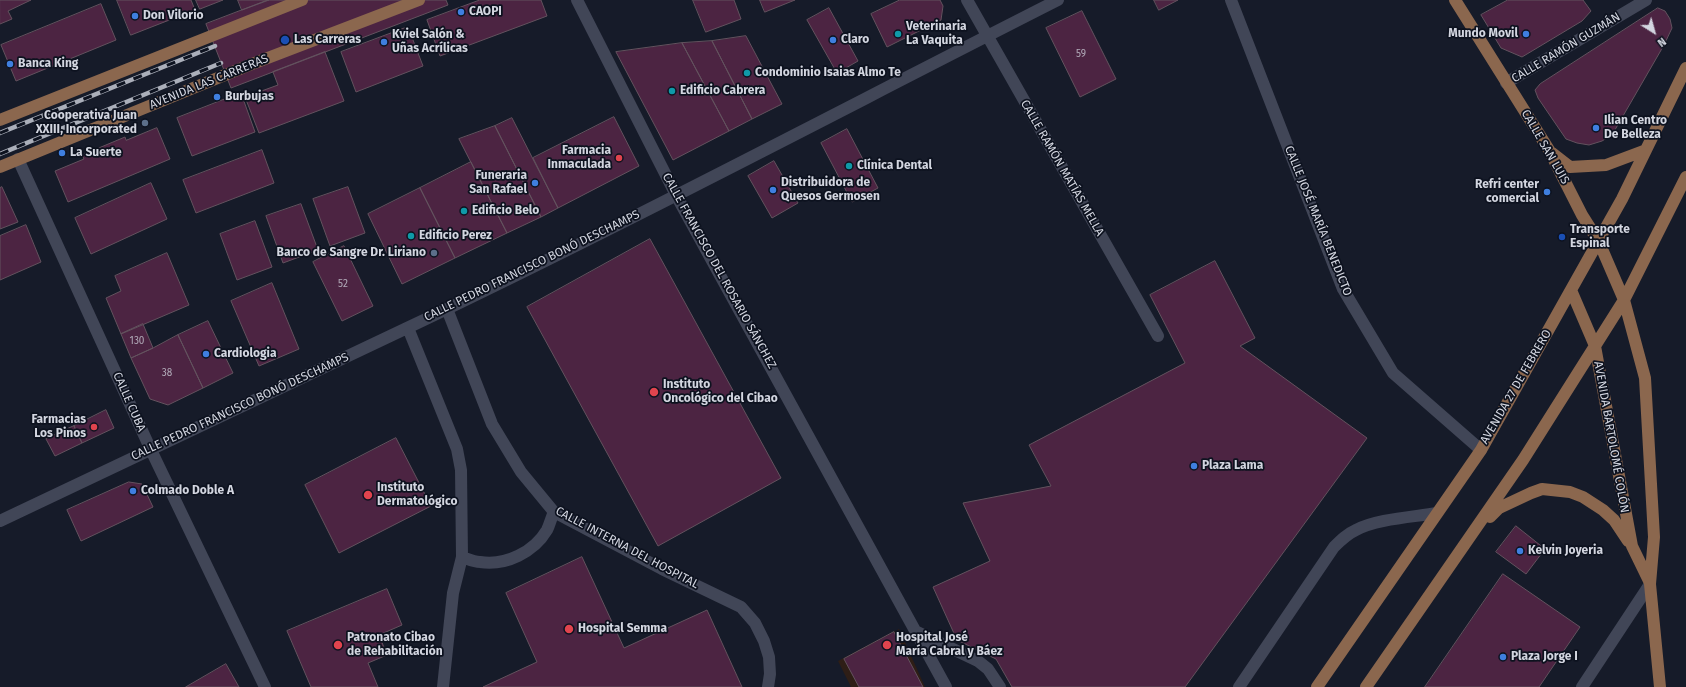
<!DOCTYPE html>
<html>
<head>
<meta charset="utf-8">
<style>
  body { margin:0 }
  #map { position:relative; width:1686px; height:687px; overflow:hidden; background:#161b29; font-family:"Fira Sans",sans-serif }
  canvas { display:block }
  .north { position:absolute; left:1634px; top:12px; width:40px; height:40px; -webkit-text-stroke:3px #0d121f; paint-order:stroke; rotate:143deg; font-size:11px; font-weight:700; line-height:16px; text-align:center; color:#d3d6e0 }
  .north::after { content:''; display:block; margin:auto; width:14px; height:18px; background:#d3d6e0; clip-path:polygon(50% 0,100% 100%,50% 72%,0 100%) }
</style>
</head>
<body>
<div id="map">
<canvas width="1686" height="687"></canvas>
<div class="north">N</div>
</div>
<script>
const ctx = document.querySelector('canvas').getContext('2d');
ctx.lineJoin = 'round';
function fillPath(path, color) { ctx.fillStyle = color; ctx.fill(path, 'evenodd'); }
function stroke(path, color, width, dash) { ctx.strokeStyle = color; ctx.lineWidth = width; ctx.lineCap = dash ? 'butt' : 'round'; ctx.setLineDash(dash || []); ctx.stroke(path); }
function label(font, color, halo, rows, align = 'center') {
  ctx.font = font + ' "Fira Sans",sans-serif'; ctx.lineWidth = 3.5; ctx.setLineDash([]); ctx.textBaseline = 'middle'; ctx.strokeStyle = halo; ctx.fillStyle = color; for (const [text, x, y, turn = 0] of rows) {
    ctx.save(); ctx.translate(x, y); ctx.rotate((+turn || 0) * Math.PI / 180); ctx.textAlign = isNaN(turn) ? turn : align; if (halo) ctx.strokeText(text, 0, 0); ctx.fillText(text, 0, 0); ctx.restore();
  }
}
fillPath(new Path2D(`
  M899,629L925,687H851L838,661Z`), '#2e1e16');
const building = new Path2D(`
  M0,0H31L8,11L12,19L0,24Z
  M117,0H191L195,10L131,35Z
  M196,0H223L200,9Z
  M238,0H269L242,10Z
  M268,0H446L448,5L231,88L206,24Z
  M480,0H541L547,16L440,56L427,20Z
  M693,0H734L741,19L706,32Z
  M760,0H795L765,12Z
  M900,0H940L943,6L941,20L887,47L871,14Z
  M1154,0H1178L1159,10Z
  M1508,0H1583L1591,11L1582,21L1522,57L1501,48L1481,15Z
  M101,4L116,40L16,81L1,45Z
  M829,8L858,61L837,73L807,20Z
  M1658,8L1665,11L1670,19L1672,28L1664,45L1612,135L1602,141L1589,145L1577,143L1566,139L1538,98L1535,90L1540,84Z
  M1082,11L1116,79L1080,97L1046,28Z
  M408,27L423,66L356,92L341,52Z
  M746,36L782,104L752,119L712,41Z
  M712,41L752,119L729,131L682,43Z
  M682,43L729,131L673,160L616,52Z
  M325,52L344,101L259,133L245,97L278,85L273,72Z
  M241,93L255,132L192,156L177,118Z
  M614,117L639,166L558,208L533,158Z
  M512,118L558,208L541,217L495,126Z
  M495,126L541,217L507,233L459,139Z
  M157,128L170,159L68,202L55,171L84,159L82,155L125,137L126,140Z
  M847,129L878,188L852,202L821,143Z
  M262,150L274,183L196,213L183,180Z
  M774,161L798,203L772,218L748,176Z
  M471,162L507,233L455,258L420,188Z
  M151,183L167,219L91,254L75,218Z
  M2,187L18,222L0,229V188Z
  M348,187L365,233L330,246L313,199Z
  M420,188L455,258L402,284L368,214Z
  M301,204L318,250L283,263L266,216Z
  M255,221L272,267L237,280L220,234Z
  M26,225L41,262L0,280V236Z
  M650,239L781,478L658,546L527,307Z
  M344,246L373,306L342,321L313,262Z
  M167,253L189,305L121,334L106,298L121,291L115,276Z
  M1215,261L1255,338L1240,346L1367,438L1185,687H1012L996,659L957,640L933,587L990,561L963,503L1051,486L1029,445L1185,363L1150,295Z
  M272,283L299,349L259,366L231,301Z
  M208,321L233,373L203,388L178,335Z
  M143,324L153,348L131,358L121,334Z
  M178,335L203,388L168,405L150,399L131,358L153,348Z
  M106,410L114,428L82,443L74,426Z
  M74,426L82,443L55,456L46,439Z
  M396,438L431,506L339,553L305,485Z
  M129,482L142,484L153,507L81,541L67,510Z
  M1516,526L1545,549L1526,574L1496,552Z
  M582,557L624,648L707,610L742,687H483L537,662L506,593Z
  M1503,574L1580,627L1539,687H1425Z
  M387,589L402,625L379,635L387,655L368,663L378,687H311L287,631Z
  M894,632L923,687H859L844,659Z
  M226,664L239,687H186Z`);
fillPath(building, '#4c2442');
stroke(building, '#63525e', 1);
stroke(new Path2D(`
  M577,0L676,195L946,687
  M967,0L1158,336
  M1231,0L1343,289L1393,373L1481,450
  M1506,83L1646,0
  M18,159L150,448L265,687
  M447,309L492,424L521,472L554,512L662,569L741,607L755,623L764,641L769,657L770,674L768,687
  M408,328L457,449L461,470L462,557L453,593L443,687
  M0,521C135,456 272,393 407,328C626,224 841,110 1058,0
  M462,557C468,559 474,562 480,562C506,566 534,552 547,530C550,524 551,518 554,512
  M915,631L978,661L988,669L1000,687
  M1239,687L1334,547C1341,540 1347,534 1356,530C1376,519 1414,517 1437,513
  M1582,687L1650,584`), '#414657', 12);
stroke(new Path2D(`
  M1455,0L1549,150L1582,215L1599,242L1624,300L1645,378L1654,537L1650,584L1660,687
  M0,120L302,0
  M1552,153L1570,167L1606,165L1646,150
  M0,167L252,64L419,0
  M1571,290L1595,346L1632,546L1650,583
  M1490,517L1499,508L1531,493L1542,489L1570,492L1583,497L1603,510L1614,520L1628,541
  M1317,687L1481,450L1622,199L1686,68
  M1366,687L1523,460L1624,300L1686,177`), '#8b674e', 12);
const rail = new Path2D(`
  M0,133L215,46
  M0,154L221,63`);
stroke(rail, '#abafba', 4.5);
stroke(rail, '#0d121f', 3, [9]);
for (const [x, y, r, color] of [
  [461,12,4,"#3f7fe0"],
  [135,16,4,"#3f7fe0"],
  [898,34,4,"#0f9aa8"],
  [1526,34,4,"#3f7fe0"],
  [285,40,5,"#1a4fb4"],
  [833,40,4,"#3f7fe0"],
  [384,42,4,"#3f7fe0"],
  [10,64,4,"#3f7fe0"],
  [747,73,4,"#0f9aa8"],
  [672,91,4,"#0f9aa8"],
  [217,97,4,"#3f7fe0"],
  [145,123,4,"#5c6f8a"],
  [1596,128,4,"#3f7fe0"],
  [62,153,4,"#3f7fe0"],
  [619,158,4,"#e0444e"],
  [849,166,4,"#0f9aa8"],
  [535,183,4,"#3f7fe0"],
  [773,190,4,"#3f7fe0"],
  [1547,192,4,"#3f7fe0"],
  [464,211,4,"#0f9aa8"],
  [411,236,4,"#0f9aa8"],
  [1562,237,4,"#1a4fb4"],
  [434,253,4,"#5c6f8a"],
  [206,354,4,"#3f7fe0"],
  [654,392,5,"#e0444e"],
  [94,427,4,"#e0444e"],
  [1194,466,4,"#3f7fe0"],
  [133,491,4,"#3f7fe0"],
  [368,495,5,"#e0444e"],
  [1520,551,4,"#3f7fe0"],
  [569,629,5,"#e0444e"],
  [338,645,5,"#e0444e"],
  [887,645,5,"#e0444e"],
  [1503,657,4,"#3f7fe0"]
]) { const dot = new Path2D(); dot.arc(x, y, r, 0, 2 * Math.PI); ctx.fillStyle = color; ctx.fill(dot); stroke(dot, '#0d121f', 1.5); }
label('10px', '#b1aab8', null, [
  ["59",1081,54],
  ["52",343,284],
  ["130",137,341],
  ["38",167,373]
]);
label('bold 12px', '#d3d6e0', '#0d121f', [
  ["CAOPI",469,12],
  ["Don Vilorio",143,16],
  ["Veterinaria",906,27],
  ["La Vaquita",906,41],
  ["Mundo Movil",1518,34,"right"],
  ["Kviel Salón &",392,35],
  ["Uñas Acrílicas",392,49],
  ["Las Carreras",294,40],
  ["Claro",841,40],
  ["Banca King",18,64],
  ["Condominio Isaias Almo Te",755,73],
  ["Edificio Cabrera",680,91],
  ["Burbujas",225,97],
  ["Cooperativa Juan",137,116,"right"],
  ["XXIII, Incorporated",137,130,"right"],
  ["Ilian Centro",1604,121],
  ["De Belleza",1604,135],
  ["Farmacia",611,151,"right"],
  ["Inmaculada",611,165,"right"],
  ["La Suerte",70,153],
  ["Clínica Dental",857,166],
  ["Funeraria",527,176,"right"],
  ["San Rafael",527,190,"right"],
  ["Distribuidora de",781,183],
  ["Quesos Germosen",781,197],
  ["Refri center",1539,185,"right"],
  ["comercial",1539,199,"right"],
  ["Edificio Belo",472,211],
  ["Transporte",1570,230],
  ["Espinal",1570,244],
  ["Edificio Perez",419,236],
  ["Banco de Sangre Dr. Liriano",426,253,"right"],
  ["Cardiologia",214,354],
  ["Instituto",663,385],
  ["Oncológico del Cibao",663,399],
  ["Farmacias",86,420,"right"],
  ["Los Pinos",86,434,"right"],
  ["Plaza Lama",1202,466],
  ["Instituto",377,488],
  ["Dermatológico",377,502],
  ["Colmado Doble A",141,491],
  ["Kelvin Joyeria",1528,551],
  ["Hospital Semma",578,629],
  ["Patronato Cibao",347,638],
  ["de Rehabilitación",347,652],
  ["Hospital José",896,638],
  ["María Cabral y Báez",896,652],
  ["Plaza Jorge I",1511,657]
], 'left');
label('12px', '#d3d6e0', '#0d121f', [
  ["CALLE RAMÓN GUZMÁN",1566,48,-31],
  ["AVENIDA LAS CARRERAS",209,82,-22],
  ["CALLE SAN LUIS",1545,147,60],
  ["CALLE RAMÓN MATÍAS MELLA",1062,168,60],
  ["CALLE JOSÉ MARÍA BENEDICTO",1318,221,68],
  ["CALLE PEDRO FRANCISCO BONÓ DESCHAMPS",532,266,-26],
  ["CALLE FRANCISCO DEL ROSARIO SÁNCHEZ",719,271,61],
  ["AVENIDA 27 DE FEBRERO",1516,387,-60],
  ["CALLE CUBA",129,402,66],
  ["CALLE PEDRO FRANCISCO BONÓ DESCHAMPS",240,407,-25],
  ["AVENIDA BARTOLOMÉ COLÓN",1611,437,80],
  ["CALLE INTERNA DEL HOSPITAL",627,548,28]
]);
</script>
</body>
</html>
